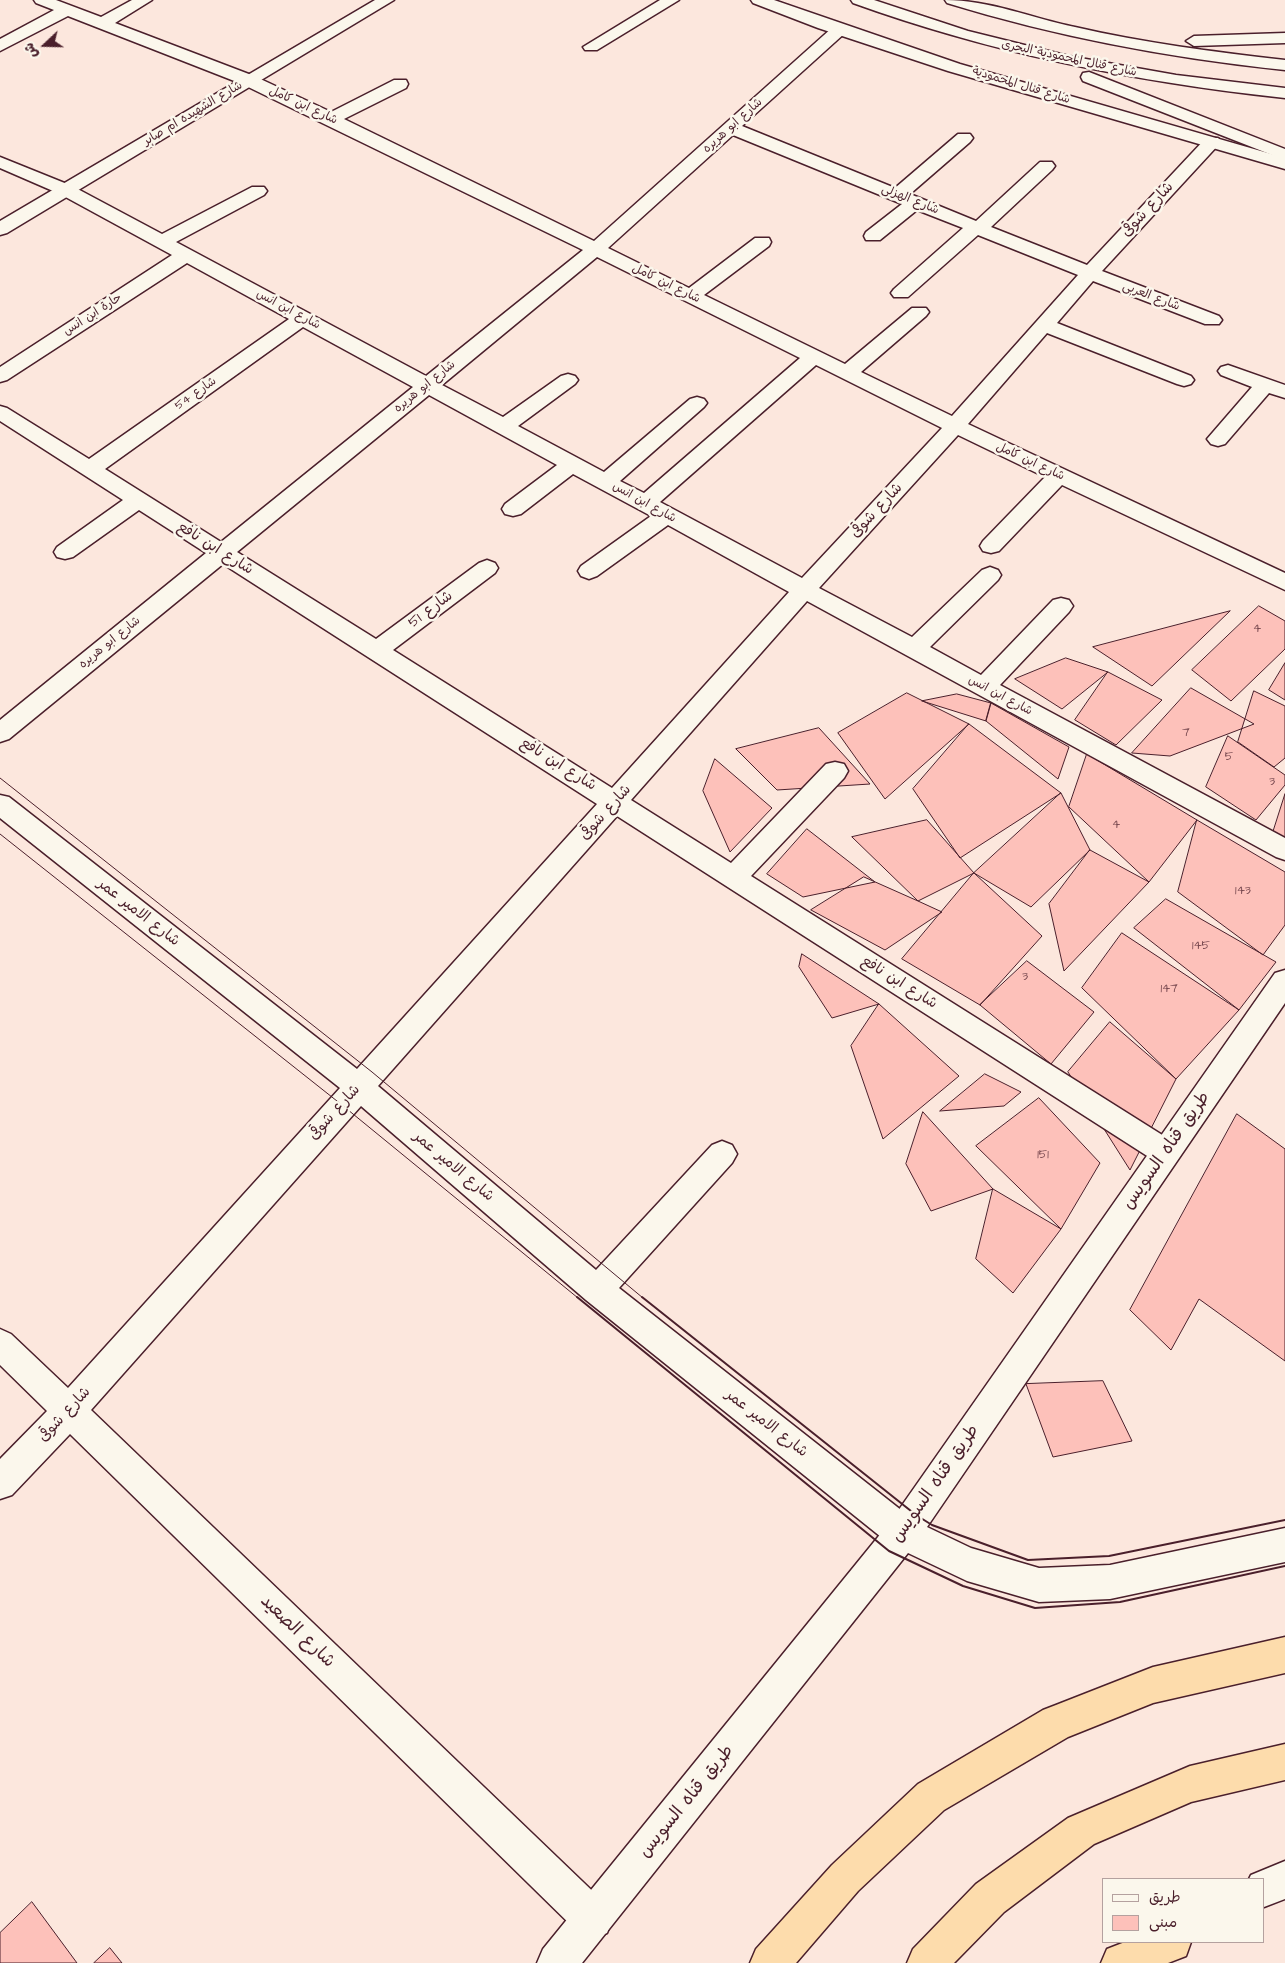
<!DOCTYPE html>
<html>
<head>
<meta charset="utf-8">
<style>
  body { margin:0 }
  #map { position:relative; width:1285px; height:1963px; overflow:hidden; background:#fce7dd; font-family:"Architects Daughter","Playpen Sans Arabic",sans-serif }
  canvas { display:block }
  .legend { position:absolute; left:1102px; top:1878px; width:162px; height:65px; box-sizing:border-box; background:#fbf7ec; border:1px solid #b4a19f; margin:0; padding:6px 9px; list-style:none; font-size:15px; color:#4a1f2b }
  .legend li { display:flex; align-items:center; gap:10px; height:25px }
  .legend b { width:25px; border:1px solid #b4a19f }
  .north { position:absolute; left:20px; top:20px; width:50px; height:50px; -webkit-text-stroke:4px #fbf7ec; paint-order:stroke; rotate:249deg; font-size:14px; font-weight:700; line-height:20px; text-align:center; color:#4a1f2b }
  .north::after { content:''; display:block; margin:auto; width:18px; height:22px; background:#4a1f2b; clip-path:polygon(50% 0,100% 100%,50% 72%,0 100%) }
</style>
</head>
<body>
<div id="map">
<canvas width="1285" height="1963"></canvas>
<ul class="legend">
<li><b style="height:6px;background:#fbf7ec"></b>طريق</li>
<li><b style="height:14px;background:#fdc1ba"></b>مبنى</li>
</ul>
<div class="north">ش</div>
</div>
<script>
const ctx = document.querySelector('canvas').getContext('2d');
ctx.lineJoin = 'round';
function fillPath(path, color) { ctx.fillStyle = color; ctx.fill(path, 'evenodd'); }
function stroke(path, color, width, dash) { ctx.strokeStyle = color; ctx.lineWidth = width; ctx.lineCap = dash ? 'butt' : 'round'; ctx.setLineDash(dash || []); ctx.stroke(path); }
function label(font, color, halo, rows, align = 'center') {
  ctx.font = font + ' "Architects Daughter","Playpen Sans Arabic",sans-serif'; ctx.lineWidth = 5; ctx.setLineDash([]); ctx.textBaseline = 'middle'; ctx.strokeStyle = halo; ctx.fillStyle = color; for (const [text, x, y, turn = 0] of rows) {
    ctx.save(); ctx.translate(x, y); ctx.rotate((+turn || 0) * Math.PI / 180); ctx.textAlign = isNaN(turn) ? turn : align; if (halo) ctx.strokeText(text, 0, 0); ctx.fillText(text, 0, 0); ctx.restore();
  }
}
const building = new Path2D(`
  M1259,606L1285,621V649L1231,701L1192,670Z
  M1230,611L1152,686L1093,647Z
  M1066,658L1108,672L1062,709L1015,679Z
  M1285,663V700L1269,690Z
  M1108,672L1162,700L1116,745L1075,720Z
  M1191,688L1254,724L1170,756L1132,753Z
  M1254,691L1285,706V758L1274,767L1238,742Z
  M907,693L969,724L885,799L838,733Z
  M957,694L991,703L986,721L922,701Z
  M991,703L1069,747L1058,779L986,721Z
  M969,724L1061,793L960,858L913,789Z
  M819,728L870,784L777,790L736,749Z
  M1228,736L1285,775V785L1256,820L1206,787Z
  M1087,754L1197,820L1149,882L1069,807Z
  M715,759L772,808L730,852L703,791Z
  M1061,793L1090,850L1031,907L974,873Z
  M1285,794V850L1270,842Z
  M927,820L974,873L918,901L852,837Z
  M1197,820L1285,872V925L1263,955L1178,892Z
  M807,829L875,882L803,897L767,874Z
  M1090,850L1149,882L1064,971L1049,904Z
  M974,873L1042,936L980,1005L902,959Z
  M864,877L918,901L942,912L885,950L811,910Z
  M1166,899L1276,962L1239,1010L1134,928Z
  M1122,933L1239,1010L1176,1079L1082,988Z
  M802,954L879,1004L832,1018L799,967Z
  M1027,961L1094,1012L1051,1064L980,1005Z
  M879,1004L959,1076L883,1139L851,1046Z
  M1110,1022L1176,1079L1130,1170L1068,1072Z
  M985,1074L1021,1092L1004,1106L940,1111Z
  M1039,1098L1100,1163L1061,1229L976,1146Z
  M923,1112L993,1189L931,1211L906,1164Z
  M1237,1114L1285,1149V1361L1199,1299L1171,1350L1130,1310Z
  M993,1189L1061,1229L1013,1293L976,1259Z
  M1103,1381L1132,1441L1053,1457L1026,1384Z
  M32,1902L77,1963H0V1933Z
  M110,1948L122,1963H94Z`);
fillPath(building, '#fdc1ba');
stroke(building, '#4a1f2b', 1);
const minor = new Path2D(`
  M34,0H56L101,17L132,0H152L115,23L254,76L331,112L394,80H406L408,84L406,88L344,119L594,241L833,27H845L847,30L845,33L742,126L895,188L958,134H970L973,138L970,142L910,194L976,221L1040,162H1052L1055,166L1052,170L991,227L1087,265L1206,138H1218L1221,142L1102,271L1219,316L1222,320L1219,324H1205L1093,281L1057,323L1191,376L1194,380L1191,384L1184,386L1177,384L1047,333L968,424L1285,573V590L1062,485L999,551L991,553L983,551L980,546L983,541L1045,477L958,435L819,588L912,637L982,570L990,567L998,570L1001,575L998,580L930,647L981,675L1053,600L1061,598L1069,600L1073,606L1069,612L1000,685L1285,838V860L1276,857L807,601L631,800L731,863L826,764L835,762L844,764L848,771L844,778L751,876L1175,1143L1180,1152L1175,1161L1165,1165L1155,1161L617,816L378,1086L596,1270L712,1145L722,1141L732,1145L737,1154L732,1163L619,1288L915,1521L920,1533L915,1545L903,1550L891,1545L586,1300L361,1106L91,1410L607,1905L612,1919L607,1933L593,1938L579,1933L70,1434L12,1495L0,1499V1459L47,1411L0,1365V1329L11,1334L68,1388L340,1088L0,818V795L9,797L357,1069L597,804L223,564L9,739L0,742V720L206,553L139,510L73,557L65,559L57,557L54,552L57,547L123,500L0,421V406L7,408L89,459L289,319L187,263L7,380L0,382V367L172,255L60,194L0,168V157L72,186L162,234L252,187H264L267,191L264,195L176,242L426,376L583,250L242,84L68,16L0,51V39L54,10L36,3ZM733,135L902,204L866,232L864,236L866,240H880L917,210L963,228L894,289L891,293L894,297H908L978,235L1078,275L952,416L861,372L926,316L929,312L926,308H912L845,364L704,295L769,246L771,242L769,238H755L689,288L608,248ZM597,257L800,358L644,493L620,481L704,407L707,403L704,399L697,397L690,399L604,472L518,426L575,384L578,380L575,376L568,374L561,376L503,417L442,385ZM303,327L413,387L221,542L105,469ZM816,365L942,428L802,578L660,502ZM429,395L557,465L505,504L502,509L505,514L513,516L521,514L573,474L651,516L581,566L578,571L581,576L589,579L597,576L668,525L789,592L612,788L393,650L495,573L498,568L495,563L487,560L479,563L376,639L237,552Z
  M660,0H679L597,50H585L583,47Z
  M1228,365L1285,385V398L1269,393L1225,444L1218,446L1211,444L1207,439L1252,387L1221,375L1218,371L1221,367Z`);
const tertiary = new Path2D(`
  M375,0H394L7,233L0,235V221Z
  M751,0H774L960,64L1285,158V169L948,71L818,28L753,3Z
  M1285,970V1003L927,1527L971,1548L1039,1568L1110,1565L1285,1528V1562L1110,1599L1039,1602L967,1581L908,1553L582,1963H537L543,1949L891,1521L1275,973Z
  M1285,1861V1899L1264,1907V1879H1249L1251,1875Z`);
const secondary = new Path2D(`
  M851,0H874L968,31L1069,56L1176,75L1285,88V98C1137,82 994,54 853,3Z
  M945,0C989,0 1032,18 1075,27C1144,43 1214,52 1285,60V70C1170,58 1058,37 947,3Z
  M1285,33V43L1194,46L1186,41L1194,36Z
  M1089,72L1285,149V160L1083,81L1081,77L1083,73Z`);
const motorway = new Path2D(`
  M1285,1637V1673L1153,1703L1068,1737L944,1810L858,1891L796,1963H750L756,1949L832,1865L918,1784L1043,1710L1056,1705L1153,1667Z
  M1285,1744V1780L1191,1802L1094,1844L1004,1912L954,1963H907L913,1949L976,1884L1068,1818L1190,1766Z
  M1125,1942H1191L1186,1956L1168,1963H1101L1107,1949Z`);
stroke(minor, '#4a1f2b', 3);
stroke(tertiary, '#4a1f2b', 3);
stroke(secondary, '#4a1f2b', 3);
stroke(motorway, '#4a1f2b', 3);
fillPath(minor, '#fbf7ec');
fillPath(tertiary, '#fbf7ec');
fillPath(secondary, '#fbf7ec');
fillPath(motorway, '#fddcac');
stroke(new Path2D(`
  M0,778L372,1072L643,1298
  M0,834L342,1105L578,1298`), '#4a1f2b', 1);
stroke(new Path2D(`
  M577,1297L889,1551L963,1586L1035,1608L1120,1602L1285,1566
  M642,1297L916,1515L932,1525L1028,1560L1109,1556L1285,1520`), '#4a1f2b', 2);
label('12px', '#4a1f2b', '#fbf7ec', [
  ["شارع قنال المحمودية البحرى",1069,59,12],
  ["شارع قنال المحمودية",1021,86,17],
  ["شارع ابن كامل",303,106,25],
  ["شارع الشهيده ام صابر",193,114,-31],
  ["شارع ابو هريره",733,126,-42],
  ["شارع الهزلى",910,200,22],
  ["شارع ابن كامل",666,284,26],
  ["شارع العربى",1151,297,21],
  ["شارع ابن انس",288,310,28],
  ["حارة ابن انس",93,315,-33],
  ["شارع ابو هريره",425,387,-39],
  ["شارع 54",196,394,-35],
  ["شارع ابن كامل",1030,462,25],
  ["شارع ابن انس",644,503,29],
  ["شارع ابو هريره",110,643,-39],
  ["شارع ابن انس",1000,696,28]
]);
label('12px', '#77484f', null, [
  ["4",1257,629],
  ["7",1186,733],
  ["5",1229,757],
  ["3",1272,782],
  ["4",1116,825],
  ["143",1243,891],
  ["145",1201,946],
  ["3",1025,977],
  ["147",1169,989],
  ["151",1043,1155]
]);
label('15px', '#4a1f2b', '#fbf7ec', [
  ["شارع شوقى",1148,210,-47],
  ["شارع شوقى",877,511,-47],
  ["شارع ابن نافع",215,549,32],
  ["شارع 51",431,610,-37],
  ["شارع ابن نافع",558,765,32],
  ["شارع شوقى",606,813,-48],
  ["شارع الامير عمر",138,913,38],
  ["شارع ابن نافع",899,983,32],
  ["شارع شوقى",335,1113,-48],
  ["شارع الامير عمر",453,1167,40],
  ["شارع شوقى",65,1415,-47],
  ["شارع الامير عمر",766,1424,38]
]);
label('18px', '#4a1f2b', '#fbf7ec', [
  ["طريق قناه السويس",1167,1151,-55],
  ["طريق قناه السويس",936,1484,-55],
  ["شارع الصعيد",297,1632,44],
  ["طريق قناه السويس",687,1802,-51]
]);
</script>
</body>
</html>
